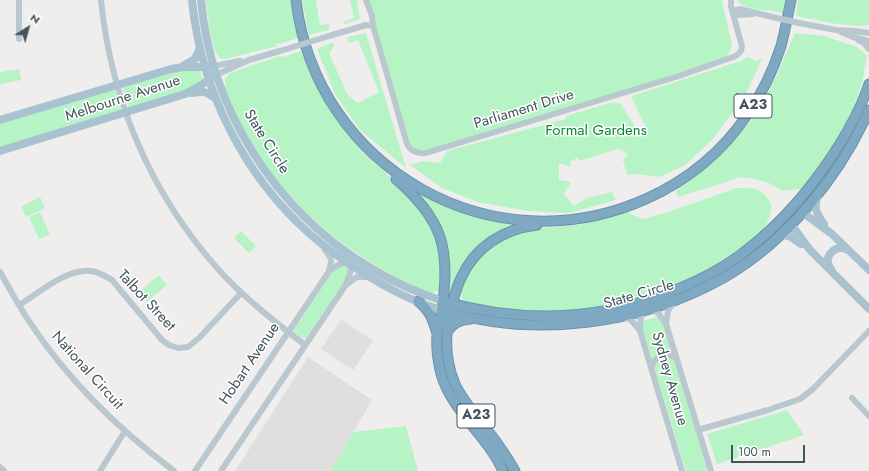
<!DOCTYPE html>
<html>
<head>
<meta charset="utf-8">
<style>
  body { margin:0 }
  #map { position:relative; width:869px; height:471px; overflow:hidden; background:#f0eded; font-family:Jost,sans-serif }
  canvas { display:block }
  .north { position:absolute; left:8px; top:8px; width:40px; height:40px; -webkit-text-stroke:3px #fff; paint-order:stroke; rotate:37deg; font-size:11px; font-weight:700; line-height:16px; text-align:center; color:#43545d }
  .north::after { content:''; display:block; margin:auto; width:14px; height:18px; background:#43545d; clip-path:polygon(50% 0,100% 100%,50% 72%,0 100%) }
  .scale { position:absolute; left:731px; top:445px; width:74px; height:18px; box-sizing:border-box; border:2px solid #43545d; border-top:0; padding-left:5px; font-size:12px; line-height:14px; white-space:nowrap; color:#43545d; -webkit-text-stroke:3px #fff; paint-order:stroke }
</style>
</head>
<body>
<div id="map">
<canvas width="869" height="471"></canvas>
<div class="north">N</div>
<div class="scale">100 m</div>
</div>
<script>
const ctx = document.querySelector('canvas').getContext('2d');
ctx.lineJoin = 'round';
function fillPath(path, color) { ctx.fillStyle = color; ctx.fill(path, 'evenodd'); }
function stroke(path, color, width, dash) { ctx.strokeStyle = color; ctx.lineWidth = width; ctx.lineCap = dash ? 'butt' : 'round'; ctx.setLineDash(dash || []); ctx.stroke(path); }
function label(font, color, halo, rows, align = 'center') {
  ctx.font = font + ' Jost,sans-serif'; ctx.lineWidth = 3; ctx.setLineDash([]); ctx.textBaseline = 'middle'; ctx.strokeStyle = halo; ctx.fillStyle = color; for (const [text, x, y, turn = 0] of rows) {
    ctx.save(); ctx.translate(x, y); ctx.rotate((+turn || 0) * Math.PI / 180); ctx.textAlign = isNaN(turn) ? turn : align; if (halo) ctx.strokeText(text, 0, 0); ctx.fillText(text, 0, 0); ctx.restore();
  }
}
fillPath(new Path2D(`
  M341,319L373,341L353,370L321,349Z
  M308,357L372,400L331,471H235Z`), '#e1dedf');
fillPath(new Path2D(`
  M206,0H290L295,26L298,38L279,44L275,43L277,46L225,59C222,59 220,58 219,57C211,50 207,11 206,0Z
  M302,0H316L320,25L329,24L330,26L328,30L309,35Z
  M350,0H357L360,19L345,24L343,22L354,18Z
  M367,0H722L732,46L725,60L426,153L410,148Z
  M737,0H785L783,13L772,11L770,9L768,11C758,9 743,9 737,0Z
  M798,0H869V24L864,26H859C848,25 820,23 813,18L810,19L796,16Z
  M366,33L406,168L360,130L335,94L317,49L334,42V46L329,53L347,94L358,103L379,92L358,40L349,43L347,37Z
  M795,33L824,36L857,47L867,56L862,83L849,120L823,165L801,189L783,191L769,183L754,179L739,177L723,183L678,197L676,191L715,160L755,117L777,75Z
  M301,51L310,74L320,94L342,127L363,152L412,197L431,223L441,252L442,278L439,290L432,293L427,292C416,287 404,282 394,276C327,239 274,190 239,121C233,110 229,98 225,87L226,86C224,80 226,77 230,73L280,56L284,57Z
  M747,57L757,61L763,58L744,97L713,139L684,166L659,177L639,174L627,175L623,160L628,154L618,149L579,161L578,158L570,161L571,167L559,163V180L571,182L564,194L574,206L587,198L612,192L616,200L569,213L528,211L478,202L442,188L410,165L424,161L440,163L447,151L566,119V116L613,102L614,106L615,102L621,104L640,135L648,132L631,96L741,61Z
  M19,69L21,80L0,84V72Z
  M200,70L203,80L187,90L131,107L128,106L123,90V87L125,86L176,71Z
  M112,90L115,91L120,108V110L0,148V124Z
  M408,185C443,206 481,219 522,223L490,239L451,295L448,294L445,245Z
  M737,188C746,188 758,187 765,195C768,198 770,203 772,206C771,211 770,216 768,221C758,242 727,259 707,270C682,283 656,294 628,303C612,307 594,309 577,311C539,313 502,312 465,303L460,292L467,274L483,252L504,238L531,229L577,225L627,212L638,217L643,219L668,212Z
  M40,197L45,208L26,217L21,207Z
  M40,212L50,234L39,239L29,217Z
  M241,231L256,246L249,253L234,238Z
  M343,264L349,268L347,278L307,337C302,339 299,336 295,333L294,330L330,275L334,269Z
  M159,275L167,285L146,302L139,292Z
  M658,317L663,324L708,471H686L642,328L643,321Z
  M787,410L804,435L717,464L707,434Z
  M406,426L418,471H331L353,432Z`), '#b6f4c5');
const highway = new Path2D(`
  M296,0C316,169 493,269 648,198C688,180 723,151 747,115C762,94 773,71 781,46C785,31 788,15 791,0
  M396,179C442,219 451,248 442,308C441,317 438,326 437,335C436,348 438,362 441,374C452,412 487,435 503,471
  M418,301C430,311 432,318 437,333
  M443,301C522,324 604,321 680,288C700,280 721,269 739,256C766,236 791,211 812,184C835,154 857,120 869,84
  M442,310C536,339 640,325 725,277C787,241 840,176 869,110
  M447,333C452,323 460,320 471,319
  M515,471C508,458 500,447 492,436C479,419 464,403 455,384C444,358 445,330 452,304C455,295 457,286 461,278C475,247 503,229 537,225`);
stroke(highway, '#6a94ae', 11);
stroke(new Path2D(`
  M19,0V39
  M101,0C111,100 150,192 217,268C243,297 274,321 305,345
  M366,0L372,16L373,26L376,36L407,144C411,152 418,154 426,153L679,76L736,56L741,51L742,46L731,7V0
  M733,13L736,10L740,9L772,17
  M734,14L737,15L753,14
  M804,24L836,30L854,31L869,33
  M841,32L853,37L869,41
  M329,36L366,25L373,26
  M858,40L864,43L869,49
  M214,66L240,61
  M216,75L249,60L280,51
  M329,271L338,265L346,262
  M0,272C10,289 19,307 31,324C68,380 121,431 174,471
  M347,284L357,277H369
  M19,305C39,293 67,268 91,271C99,272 105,276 112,280L162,340L169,345L178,348L188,347L199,338L241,293
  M652,309L659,314L666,324L711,471
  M641,312L640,331L682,471
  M622,317C631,317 635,325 640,331
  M666,324L668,311L675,300
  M651,367L654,361L661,355H670L676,358
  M852,398L869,416
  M698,430L768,410L800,399L813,389L869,331
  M0,467L4,471
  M100,471L125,431
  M195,471L328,273C332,262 333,259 325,250
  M221,471L345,286L350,274L351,265`), '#b9c8ce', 6);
stroke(new Path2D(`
  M192,0C201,90 243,175 311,235C326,248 343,260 360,271C386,287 412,302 442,310
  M201,0C211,110 275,210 369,267C392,281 417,293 443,301
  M183,66L195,59L200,48
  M192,93C204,91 205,91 215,98
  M0,120L171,69L183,67H209
  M0,151L185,94L200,86L212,77
  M818,194C814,208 815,212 824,224
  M802,212L832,234L869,270
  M791,224L810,250L869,309
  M781,234L791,237L801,244
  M831,269C830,268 828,264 828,263C826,256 834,247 842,248C844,248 846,249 848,250`), '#a9c2d0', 8);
stroke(highway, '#7fa9c2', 9);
stroke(new Path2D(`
  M772,17L804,24
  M280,51L329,36`), '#b9c8ce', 6);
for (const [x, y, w] of [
  [753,106,38],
  [476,416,38]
]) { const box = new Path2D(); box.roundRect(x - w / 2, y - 12, w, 24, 3); ctx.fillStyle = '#fff'; ctx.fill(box); stroke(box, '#43545d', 1); }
label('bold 14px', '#43545d', null, [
  ["A23",753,106],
  ["A23",476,416]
]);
label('15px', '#43545d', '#fff', [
  ["Melbourne Avenue",123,99,-18],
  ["Parliament Drive",524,110,-17],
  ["State Circle",266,142,58],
  ["State Circle",639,295,-16],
  ["Talbot Street",146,301,47],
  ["Hobart Avenue",250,364,-56],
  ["National Circuit",87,371,48],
  ["Sydney Avenue",669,379,74]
]);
label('15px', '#0c8638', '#fff', [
  ["Formal Gardens",596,131]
]);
</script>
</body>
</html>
